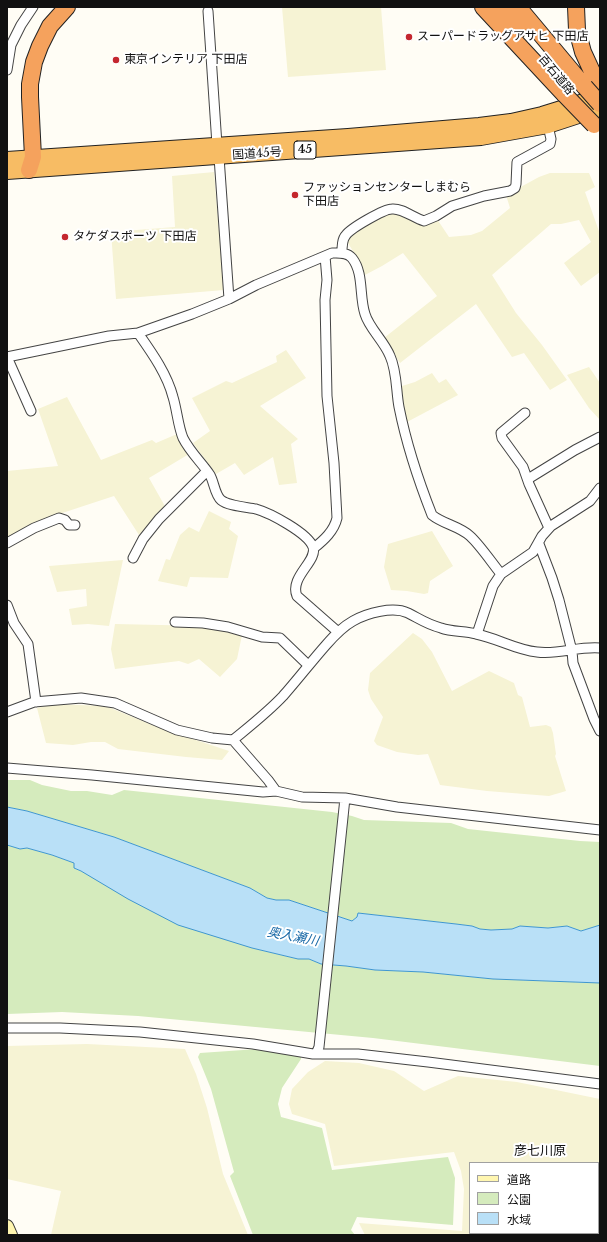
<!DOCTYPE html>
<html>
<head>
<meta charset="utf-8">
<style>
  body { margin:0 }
  #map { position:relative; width:607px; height:1242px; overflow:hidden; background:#fffdf5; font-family:"Libre Baskerville","Noto Sans JP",serif }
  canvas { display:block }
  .frame { position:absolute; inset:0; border:8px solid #111; pointer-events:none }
  .legend { position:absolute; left:469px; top:1162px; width:130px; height:72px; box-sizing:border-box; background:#fff; border:1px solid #a0a0a0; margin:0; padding:5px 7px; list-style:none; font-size:12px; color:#111 }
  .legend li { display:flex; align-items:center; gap:8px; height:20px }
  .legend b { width:20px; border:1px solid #a0a0a0 }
</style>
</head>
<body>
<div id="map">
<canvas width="607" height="1242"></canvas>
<div class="frame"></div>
<ul class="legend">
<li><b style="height:5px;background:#fff6b0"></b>道路</li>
<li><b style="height:11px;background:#d5ebbd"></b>公園</li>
<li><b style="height:11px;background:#b9e0f7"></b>水域</li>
</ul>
</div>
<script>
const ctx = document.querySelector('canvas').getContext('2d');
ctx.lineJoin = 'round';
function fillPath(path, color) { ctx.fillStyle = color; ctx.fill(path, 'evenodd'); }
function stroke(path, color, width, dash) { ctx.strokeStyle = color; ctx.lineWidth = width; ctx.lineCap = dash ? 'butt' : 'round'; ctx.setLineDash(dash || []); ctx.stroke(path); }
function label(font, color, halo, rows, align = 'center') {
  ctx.font = font + ' "Libre Baskerville","Noto Sans JP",serif'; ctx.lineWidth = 4; ctx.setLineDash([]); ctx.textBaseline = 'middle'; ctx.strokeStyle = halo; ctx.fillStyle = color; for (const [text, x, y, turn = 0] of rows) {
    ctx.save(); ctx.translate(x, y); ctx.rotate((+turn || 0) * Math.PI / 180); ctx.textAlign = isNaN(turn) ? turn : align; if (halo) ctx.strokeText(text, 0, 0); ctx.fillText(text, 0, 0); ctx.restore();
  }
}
fillPath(new Path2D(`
  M282,7H381L386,70L288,77Z
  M214,172L224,290L116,299L111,232L175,227L172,176Z
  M550,173H589L595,187L585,192L600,234V272L581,286L564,263L591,242L579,220L561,224H551L492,275L516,313L542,345L567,380L550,390L524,353L512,357L476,304L400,363L384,338L437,296L403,253L382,266L363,276L359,261L348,243L349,237L355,232L388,213H397L437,219L449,237L471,235L482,231L510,208L506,195L539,177Z
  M286,350L306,378L260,406L298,439L291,444L297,483L279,485L273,457L244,475L235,463L216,474L193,443L210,431L192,398L226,381L232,383L277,362L276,356Z
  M589,367L600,383V420L589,408L567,375Z
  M432,373L439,383L446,379L458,395L407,422L402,401V386L415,382Z
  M67,397L101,460L152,440L156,443L177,434L189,454L149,478L166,508L139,535L114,496L41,520L26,527L7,538V471L58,466L38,409Z
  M209,511L231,522L229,529L238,536L228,578L190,577L187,587L158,581L166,559L170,560L180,535L189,527L199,532Z
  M432,531L453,566L430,581L428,593L424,594L407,591L391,590L384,567L388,544Z
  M123,560L109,626L88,624L72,625L69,609L87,606L86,589L57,592L49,566Z
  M115,624L206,626L242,635L237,659L220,677L199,659L188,664L179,661L115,669L111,649Z
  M413,633L422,639L432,652L452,691L489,671L514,683L518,695L522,697L530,727L546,725L551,727L553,733L556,754L555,756L566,791L549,796L487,791L440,785L428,754L418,755L397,752L377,745L374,741L383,717L371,699L368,690L370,673Z
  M53,704L104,706L113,709L160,728L229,751L222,760L186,757L118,749L105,742H91L73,745L46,743L37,708Z
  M87,1044L185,1049L196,1074L207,1108L223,1174L248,1235H51L61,1191L7,1179V1046Z
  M325,1061L359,1063L394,1071L424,1091L458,1076L517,1082L600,1099V1235H365L359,1223L462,1231L464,1189L461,1171L454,1152L334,1166L325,1124L292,1114L289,1104L292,1089L308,1072ZM470,1163H598V1233H470Z`), '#f6f3d4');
fillPath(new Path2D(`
  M7,780H30L42,785L71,791H87L112,795L124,790L332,812L352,816L364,820L451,823L468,829L580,841L600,842V925L581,931L567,926L548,928L520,926L512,929L491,930L480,929L472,926L456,924L358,913L357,917L352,921L289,900H276L267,898L250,888L114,837L27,811L7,807Z
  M7,845L20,849L27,848L52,855L74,863V868L252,948L298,959H309L321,964L346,966L375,970L423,972L493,979L600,983V1066L373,1038L138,1016L62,1012L7,1014Z
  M258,1049L301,1055V1059L282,1088L278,1104L281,1117L322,1128L332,1170L448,1157L455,1178L453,1225L357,1217L351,1230L355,1235H253L230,1176L234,1172L211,1089L198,1057L200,1053Z`), '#d5ebbd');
const water = new Path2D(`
  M7,807L27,811L114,837L250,888L267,898L276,900H289L352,921L357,917L358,913L456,924L472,926L480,929L491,930L512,929L520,926L548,928L567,926L581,931L600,925V983L493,979L423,972L375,970L346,966L321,964L309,959H298L252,948L178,925L128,899L81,871L74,868V863L52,855L27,848L20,849L7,845Z`);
fillPath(water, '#b9e0f7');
stroke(water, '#3f96cf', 1);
const minor = new Path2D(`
  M208,11L217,145
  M7,70L11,45L21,25L33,7
  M219,157L229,299
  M342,253C342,247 342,239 346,235C351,228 384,209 392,209C402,208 414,218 424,221L436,216L452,206L484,196L510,191L515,188L516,184L517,162L550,144L551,139L548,126
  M138,333C152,353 167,374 173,397C177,410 178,426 183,438C190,452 202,463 210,475C214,482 215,495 221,500C228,506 246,507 256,509C270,513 308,533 313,547C318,561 289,577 297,596L338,632
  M7,357L109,336L138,333L192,314L229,299L256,285L332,253C339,253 347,252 352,258C364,273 359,296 365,314C369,328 384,341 390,356C397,371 396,391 399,407C406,442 419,482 432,515C443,524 459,526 470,536C480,545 492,563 501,574
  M7,357L31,411
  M525,413L501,433L502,438L523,467L529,484L549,528
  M528,479L575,450L600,437
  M7,543L34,528L59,518L65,520L69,525H75
  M539,544L552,578L559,600L572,651L573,663L594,719L600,731
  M314,548C324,540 334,531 337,518L334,463L327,396L325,300L327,280L325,256
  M133,558L143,539L159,519L207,471
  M7,605L14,623L28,644L36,702
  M175,622L203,623L228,627L262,637L280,638L308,665
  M477,634L493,586L501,574L533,552L542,536L551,526L590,501L600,488
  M7,712L34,702L81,698L115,703L177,730L212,738L233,740C250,726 268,712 283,696C298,679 311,662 326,645C334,636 342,627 353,621C367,613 393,606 408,613C420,619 426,624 441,628C452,632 465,631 476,634C497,638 516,650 537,652C558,655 579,646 600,648
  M233,740L268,780L276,791
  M7,768L92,775L263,792L276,791L302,797L345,798L397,807L600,830
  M7,1028H60L140,1032L253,1044L313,1054H358L428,1062L600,1084
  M316,1054L319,1047L345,798`);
const secondary = new Path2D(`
  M7,1226L11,1235`);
const trunk = new Path2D(`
  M7,159L348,136L479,125L511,121L542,114L600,96
  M7,172L481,138L548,126L600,109`);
const motorway = new Path2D(`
  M483,7L565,95
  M499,7L518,30
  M518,7L585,87
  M576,7L577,30L583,52L600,89
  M29,170L33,157L30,97V84L34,62L40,46L50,26L67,7`);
stroke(minor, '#444', 11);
stroke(secondary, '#333', 14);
stroke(trunk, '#222', 16);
stroke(motorway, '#222', 18);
stroke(minor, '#fff', 9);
stroke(secondary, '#fff6b0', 12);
stroke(trunk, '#f7bc64', 14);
stroke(motorway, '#f5a25d', 16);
const motorwayBridge = new Path2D(`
  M585,87L600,104
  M565,95L594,125`);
stroke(motorwayBridge, '#222', 18, []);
stroke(motorwayBridge, '#f5a25d', 16);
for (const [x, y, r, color] of [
  [409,37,4,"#c4262e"],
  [116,60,4,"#c4262e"],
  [295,195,4,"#c4262e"],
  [65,237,4,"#c4262e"]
]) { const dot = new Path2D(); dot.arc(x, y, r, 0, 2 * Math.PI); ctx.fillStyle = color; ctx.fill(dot); stroke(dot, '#fff', 1.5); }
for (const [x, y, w] of [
  [305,150,22]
]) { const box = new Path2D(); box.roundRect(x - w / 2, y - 9, w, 18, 3); ctx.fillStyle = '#fff'; ctx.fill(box); stroke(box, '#111', 1); }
label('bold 11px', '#111', null, [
  ["45",305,150]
]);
label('12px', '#111', '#fff', [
  ["スーパードラッグアサヒ 下田店",417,37],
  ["東京インテリア 下田店",124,60],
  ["ファッションセンターしまむら",303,188],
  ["下田店",303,202],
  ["タケダスポーツ 下田店",73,237]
], 'left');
label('12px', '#111', '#fff', [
  ["百石道路",556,75,50],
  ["国道45号",257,154,-4]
]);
label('italic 13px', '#1768a6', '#fff', [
  ["奥入瀬川",293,937,11]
]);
label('13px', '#111', '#fff', [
  ["彦七川原",540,1151]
]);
</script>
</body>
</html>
